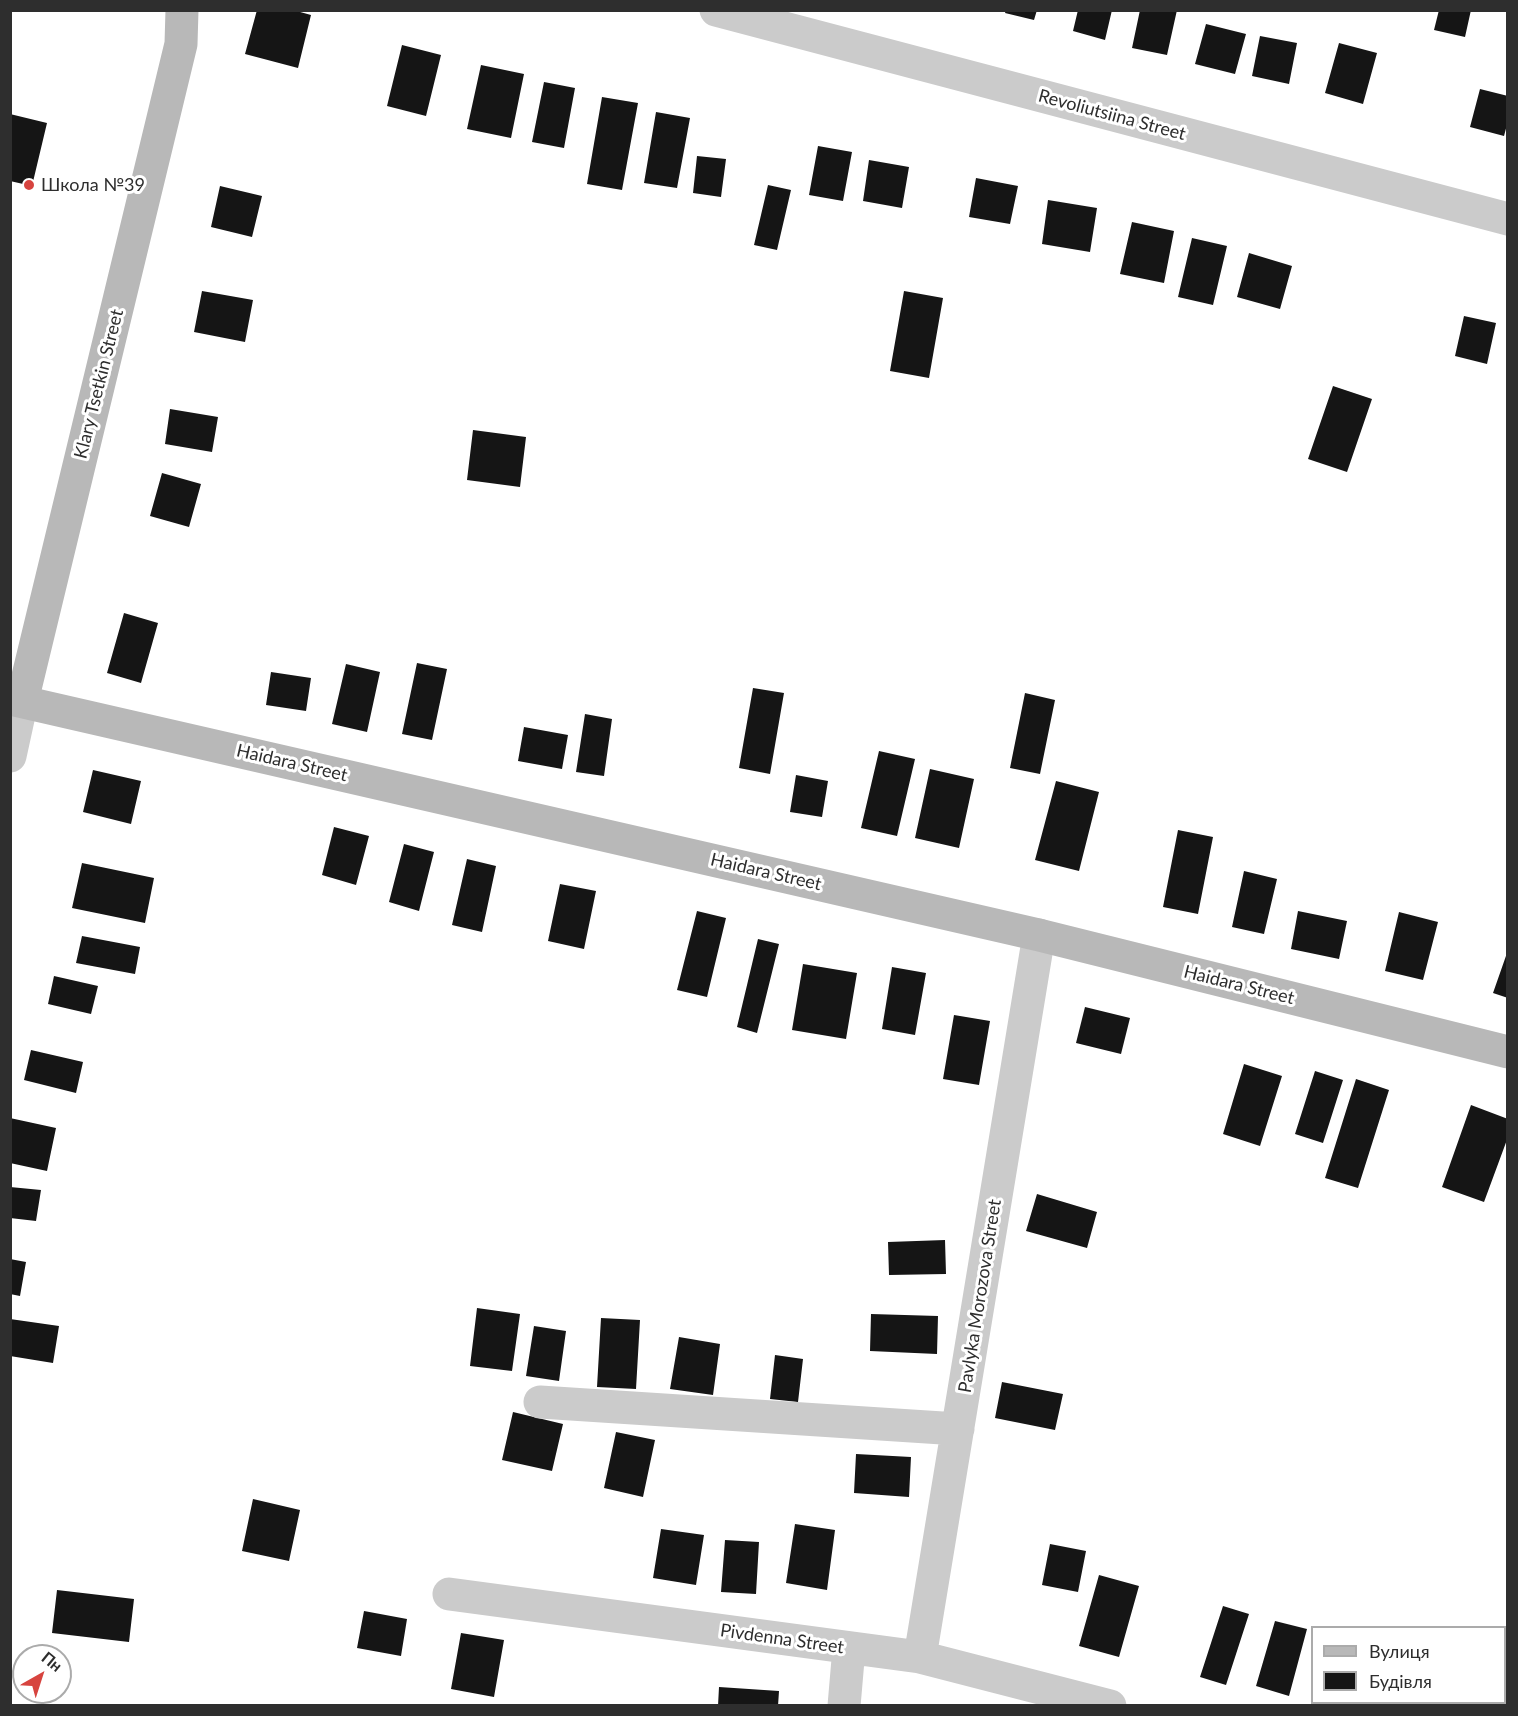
<!DOCTYPE html>
<html>
<head>
<meta charset="utf-8">
<style>
  body { margin:0 }
  #map { position:relative; width:1518px; height:1716px; overflow:hidden; background:#fff; font-family:Lato,sans-serif }
  canvas { display:block }
  .frame { position:absolute; inset:0; border:12px solid #2e2e2e; pointer-events:none }
  .legend { position:absolute; left:1311px; top:1626px; width:195px; height:78px; box-sizing:border-box; background:#fff; border:2px solid #ababab; margin:0; padding:8px 10px; list-style:none; font-size:18px; color:#2e2e2e }
  .legend li { display:flex; align-items:center; gap:12px; height:30px }
  .legend b { width:30px; border:2px solid #ababab }
  .north { position:absolute; left:12px; top:1644px; width:60px; height:60px; box-sizing:border-box; background:#fff; border:2px solid #ababab; border-radius:50%; rotate:39deg; font-size:16px; font-weight:700; line-height:24px; text-align:center; color:#2e2e2e }
  .north::after { content:''; display:block; margin:auto; width:21px; height:27px; background:#d7443f; clip-path:polygon(50% 0,100% 100%,50% 72%,0 100%) }
</style>
</head>
<body>
<div id="map">
<canvas width="1518" height="1716"></canvas>
<div class="frame"></div>
<ul class="legend">
<li><b style="height:8px;background:#b8b8b8"></b>Вулиця</li>
<li><b style="height:16px;background:#151515"></b>Будівля</li>
</ul>
<div class="north">Пн</div>
</div>
<script>
const ctx = document.querySelector('canvas').getContext('2d');
ctx.lineJoin = 'round';
function fillPath(path, color) { ctx.fillStyle = color; ctx.fill(path, 'evenodd'); }
function stroke(path, color, width, dash) { ctx.strokeStyle = color; ctx.lineWidth = width; ctx.lineCap = dash ? 'butt' : 'round'; ctx.setLineDash(dash || []); ctx.stroke(path); }
function label(font, color, halo, rows, align = 'center') {
  ctx.font = font + ' Lato,sans-serif'; ctx.lineWidth = 6; ctx.setLineDash([]); ctx.textBaseline = 'middle'; ctx.strokeStyle = halo; ctx.fillStyle = color; for (const [text, x, y, turn = 0] of rows) {
    ctx.save(); ctx.translate(x, y); ctx.rotate((+turn || 0) * Math.PI / 180); ctx.textAlign = isNaN(turn) ? turn : align; if (halo) ctx.strokeText(text, 0, 0); ctx.fillText(text, 0, 0); ctx.restore();
  }
}
fillPath(new Path2D(`
  M257,10H293L311,15L298,68L245,54Z
  M1006,10H1037L1034,20L1005,13Z
  M1078,10H1112L1105,40L1073,31Z
  M1140,10H1177L1167,55L1132,48Z
  M1439,10H1471L1465,37L1434,30Z
  M1206,24L1246,34L1235,74L1195,64Z
  M1260,36L1297,43L1289,84L1252,76Z
  M1339,43L1377,53L1363,104L1325,93Z
  M402,45L441,55L426,116L387,106Z
  M481,65L524,74L511,138L467,129Z
  M544,82L575,88L564,148L532,142Z
  M1480,89L1508,96V121L1504,136L1470,127Z
  M602,97L638,103L622,190L587,184Z
  M656,112L690,118L677,188L644,183Z
  M10,114L47,123L32,186L10,181Z
  M818,146L852,152L843,201L809,195Z
  M697,156L726,159L721,197L693,193Z
  M869,160L909,167L902,208L863,201Z
  M976,178L1018,186L1010,224L969,217Z
  M768,185L791,190L777,250L754,245Z
  M220,186L262,196L252,237L211,227Z
  M1048,200L1097,208L1090,252L1042,244Z
  M1132,222L1174,231L1164,283L1120,274Z
  M1192,238L1227,246L1213,305L1178,297Z
  M1249,253L1292,266L1280,309L1237,297Z
  M202,291L253,300L245,342L194,332Z
  M904,291L943,298L929,378L890,371Z
  M1464,316L1496,323L1487,364L1455,356Z
  M1333,386L1372,399L1347,472L1308,459Z
  M170,409L218,417L212,452L165,444Z
  M473,430L526,437L520,487L467,480Z
  M162,473L201,484L189,527L150,516Z
  M124,613L158,623L141,683L107,673Z
  M417,663L447,669L432,740L402,734Z
  M346,664L380,672L367,732L332,724Z
  M271,672L311,678L306,711L266,705Z
  M753,688L784,693L770,774L739,768Z
  M1025,693L1055,700L1040,774L1010,768Z
  M585,714L612,719L604,776L576,772Z
  M524,727L568,735L562,769L518,761Z
  M879,751L915,759L897,836L861,828Z
  M930,769L974,779L959,848L915,838Z
  M93,770L141,781L131,824L83,812Z
  M796,775L828,781L822,817L790,812Z
  M1056,781L1099,792L1079,871L1035,860Z
  M334,827L369,836L356,885L322,875Z
  M1178,830L1213,837L1198,914L1163,907Z
  M404,844L434,852L419,911L389,902Z
  M467,859L496,866L482,932L452,925Z
  M82,863L154,878L145,923L72,908Z
  M1244,871L1277,879L1264,934L1232,927Z
  M560,884L596,891L584,949L548,941Z
  M697,911L726,918L707,997L677,990Z
  M1298,911L1347,921L1339,959L1291,949Z
  M1399,912L1438,922L1423,980L1385,971Z
  M82,936L140,947L135,974L76,963Z
  M758,939L779,944L757,1033L737,1027Z
  M1507,953H1508V998L1493,993Z
  M803,964L857,973L846,1039L792,1030Z
  M892,967L926,973L915,1035L882,1029Z
  M54,976L98,986L91,1014L48,1004Z
  M1085,1007L1130,1018L1121,1054L1076,1043Z
  M954,1015L990,1021L979,1085L943,1079Z
  M31,1050L83,1062L76,1093L24,1080Z
  M1244,1064L1282,1076L1260,1146L1223,1134Z
  M1315,1071L1343,1080L1323,1143L1295,1134Z
  M1356,1079L1389,1090L1358,1188L1325,1178Z
  M1471,1105L1508,1119V1137L1484,1202L1442,1187Z
  M10,1118L56,1128L47,1171L10,1163Z
  M10,1187L41,1190L36,1221L10,1218Z
  M1037,1194L1097,1212L1087,1248L1026,1231Z
  M945,1240L946,1274L889,1275L888,1242Z
  M10,1259L26,1262L20,1296L10,1294Z
  M477,1308L520,1314L512,1371L470,1366Z
  M871,1314L938,1316L937,1354L870,1351Z
  M601,1318L640,1320L636,1389L597,1387Z
  M10,1319L59,1326L53,1363L10,1356Z
  M534,1326L566,1331L559,1381L526,1376Z
  M679,1337L720,1344L713,1395L670,1389Z
  M775,1355L803,1359L798,1402L770,1399Z
  M1002,1382L1063,1394L1055,1430L995,1418Z
  M513,1412L563,1424L552,1471L502,1460Z
  M616,1432L655,1440L643,1497L604,1488Z
  M856,1454L911,1457L909,1497L854,1493Z
  M253,1499L300,1510L289,1561L242,1551Z
  M795,1524L835,1530L827,1590L786,1583Z
  M661,1529L704,1535L696,1585L653,1578Z
  M725,1540L759,1542L756,1594L721,1592Z
  M1050,1544L1086,1551L1078,1592L1042,1585Z
  M1099,1575L1139,1586L1119,1657L1079,1646Z
  M57,1590L134,1599L129,1642L52,1633Z
  M1223,1606L1249,1614L1226,1685L1200,1677Z
  M364,1611L407,1619L401,1656L357,1648Z
  M1275,1621L1307,1629L1289,1696L1256,1686Z
  M461,1633L504,1640L494,1697L451,1689Z
  M719,1687L779,1691L778,1706H718Z
  M1446,1702H1479V1706H1445Z`), '#151515');
stroke(new Path2D(`
  M716,10L1508,219
  M10,756L22,701
  M540,1402L958,1429
  M449,1594L920,1657L1110,1706
  M920,1657L1039,935
  M844,1706L849,1648`), '#cbcbcb', 33);
stroke(new Path2D(`
  M10,699L1039,935L1508,1052
  M22,701L181,44L182,10`), '#b8b8b8', 33);
for (const [x, y, r, color] of [
  [29,185,6,"#d7443f"]
]) { const dot = new Path2D(); dot.arc(x, y, r, 0, 2 * Math.PI); ctx.fillStyle = color; ctx.fill(dot); stroke(dot, '#fff', 2); }
label('18px', '#2e2e2e', '#fff', [
  ["Revoliutsiina Street",1112,115,15],
  ["Klary Tsetkin Street",99,384,-76],
  ["Haidara Street",292,763,13],
  ["Haidara Street",766,872,13],
  ["Haidara Street",1239,985,14],
  ["Pavlyka Morozova Street",980,1296,-81],
  ["Pivdenna Street",782,1639,8]
]);
label('18px', '#2e2e2e', '#fff', [
  ["Школа №39",41,185]
], 'left');
</script>
</body>
</html>
